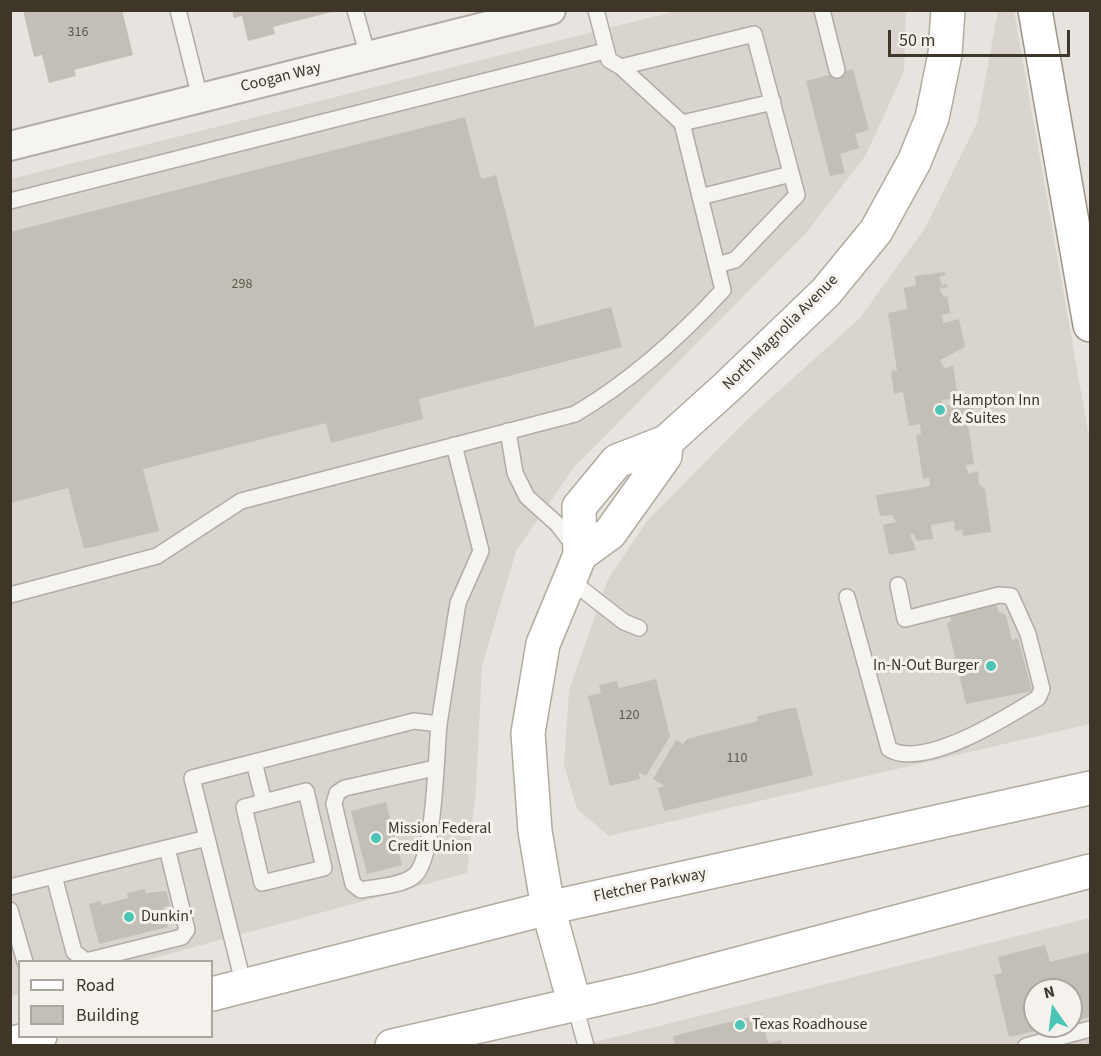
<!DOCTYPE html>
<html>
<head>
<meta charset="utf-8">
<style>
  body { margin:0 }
  #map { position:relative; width:1101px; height:1056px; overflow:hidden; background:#e7e4df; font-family:"Source Sans 3",sans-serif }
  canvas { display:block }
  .frame { position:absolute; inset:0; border:12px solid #3d3629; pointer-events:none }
  .legend { position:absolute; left:18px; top:960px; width:195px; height:78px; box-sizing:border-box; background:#f5f2ee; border:2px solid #aba79f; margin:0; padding:8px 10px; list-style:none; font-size:18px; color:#3d3629 }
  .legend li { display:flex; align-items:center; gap:12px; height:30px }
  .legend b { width:30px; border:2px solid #aba79f }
  .north { position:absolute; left:1023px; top:978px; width:60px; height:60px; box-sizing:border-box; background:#f5f2ee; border:2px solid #aba79f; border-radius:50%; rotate:346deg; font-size:16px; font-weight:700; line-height:24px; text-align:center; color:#3d3629 }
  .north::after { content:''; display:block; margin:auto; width:21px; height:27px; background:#4cc4b6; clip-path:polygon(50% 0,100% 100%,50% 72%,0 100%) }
  .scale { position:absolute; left:888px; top:30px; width:182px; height:27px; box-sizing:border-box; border:3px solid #3d3629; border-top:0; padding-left:8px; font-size:18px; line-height:21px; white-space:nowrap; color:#3d3629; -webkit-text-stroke:4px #f5f2ee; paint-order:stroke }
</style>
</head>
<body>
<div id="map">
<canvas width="1101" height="1056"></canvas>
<div class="frame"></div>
<ul class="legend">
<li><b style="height:8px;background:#fff"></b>Road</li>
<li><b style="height:16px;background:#c3bfb6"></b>Building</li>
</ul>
<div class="north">N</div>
<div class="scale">50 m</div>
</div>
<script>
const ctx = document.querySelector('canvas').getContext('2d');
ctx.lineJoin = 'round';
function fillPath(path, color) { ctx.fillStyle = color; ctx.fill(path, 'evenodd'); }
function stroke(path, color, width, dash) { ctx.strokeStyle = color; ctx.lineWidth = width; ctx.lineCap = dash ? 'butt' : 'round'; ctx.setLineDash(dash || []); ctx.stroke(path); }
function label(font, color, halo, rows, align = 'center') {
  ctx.font = font + ' "Source Sans 3",sans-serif'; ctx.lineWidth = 6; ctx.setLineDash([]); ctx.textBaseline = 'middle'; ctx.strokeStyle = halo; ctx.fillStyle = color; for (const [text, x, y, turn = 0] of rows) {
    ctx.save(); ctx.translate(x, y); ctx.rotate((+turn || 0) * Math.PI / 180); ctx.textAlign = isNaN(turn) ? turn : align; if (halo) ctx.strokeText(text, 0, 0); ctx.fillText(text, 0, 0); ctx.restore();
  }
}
fillPath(new Path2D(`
  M676,11H906L904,71L866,155L806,233L574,467L516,551L482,666L476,788L467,873L143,961L20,962L19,994L11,996L10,179Z
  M998,11H1014L1090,442V724L609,836L577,809L564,765L569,690L608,579L646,522L751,416L860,318L925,228L977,123Z
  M1090,918V1045H583ZM1035,990H1071V1026H1035Z`), '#d9d4cd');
fillPath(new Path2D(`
  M23,10H122L133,55L74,70L76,76L49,83L42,55L34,57Z
  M232,10H336V11L273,27L275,34L248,41L242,16L234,18Z
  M853,69L869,130L855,134L859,148L840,154L845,173L830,176L806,81Z
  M465,117L481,179L496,175L535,327L611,307L622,347L419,399L423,419L331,443L326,423L143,469L159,531L84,549L68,488L10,503V232Z
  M944,272L946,275L939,277L942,285L947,284L948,287L939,289L944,297L947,296L950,313L942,315L943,323L959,319L965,347L940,360L945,369L953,365L958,398L942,400V406L961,403L964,407L973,405L974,414L958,417L962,424H968L974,464L965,465L969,474L978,471L979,484L985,489L991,532L963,536L962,530L955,531L954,521L931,525L933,539L917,541L913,533L910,534L916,550L889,555L883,525L896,522L892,515L880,516L876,495L930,486L929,478L923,479L916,435L921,434L920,424L909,426L903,392L894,394L891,371L897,370L888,313L907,309L904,288L916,285L915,276Z
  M993,590L998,611L1006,615L1012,640L1018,638L1032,691L966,704L947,623L951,621L946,601Z
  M656,679L670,736L646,776L638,772L640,779L610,786L588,696L601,693L599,685L617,681L619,688Z
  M796,707L813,775L664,811L658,788L665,786L653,779L676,740L683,744L687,739L758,721L757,716Z
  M386,802L402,865L367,874L351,811Z
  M145,889L146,893L166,891L170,906L163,907L168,927L99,944L89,904L101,901V905L128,898L127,893Z
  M1045,945L1050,962L1090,952V1017L1071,1022V990H1035V1026L1052,1027L1009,1037L994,975L1002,973L998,957Z
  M761,1014L768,1043L781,1040L782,1046H675L673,1036Z`), '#c3bfb6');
const service = new Path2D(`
  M178,10L200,98
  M355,10L368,56
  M822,10L837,70
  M621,67L754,34L797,195L735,260L717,265
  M682,123L773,102
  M700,197L791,174
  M10,201L605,51
  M508,431L515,473L527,497L557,524L575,547
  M569,579L624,622L639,628
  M10,595L157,556L241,501L575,414C631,381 679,338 723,290L682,123L621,67L609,60L596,10
  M847,597L889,749C924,770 1007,717 1038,698L1042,689L1040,681L1028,634L1011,596L999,595L905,619L898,585
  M254,762L264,802L244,807L262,883L324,868L306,791L264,802
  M435,768L345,788L337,793L334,804L353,884L361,890C376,887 401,886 414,876C435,860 436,753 439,724
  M54,876L74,952L86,961L182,937L187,930L167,848
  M10,887L207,838
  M10,910L25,962
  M244,986L192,778L414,721L439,724L458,603L481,551L454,445
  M574,1002L586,1046
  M1026,1046L1090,1029`);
const minor = new Path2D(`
  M10,146L551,10`);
const primary = new Path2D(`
  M580,555L610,533L665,456L666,442
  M212,994L548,908L1090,788
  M574,1002L548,908L535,831L528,733L543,644L580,555L579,507L617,461L666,442L727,387L826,292L876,231L914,162L932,118L945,54L948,10
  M10,1044L40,1036
  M392,1046L647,988L1090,871`);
const motorway = new Path2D(`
  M1035,10L1090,325`);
stroke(service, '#b1aca5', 18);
stroke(minor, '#b1aca5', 32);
stroke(primary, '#b2ab9f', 36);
stroke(motorway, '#9d9587', 36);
stroke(service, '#f6f4f1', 15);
stroke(minor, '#f6f4f1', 28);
stroke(primary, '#fff', 33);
stroke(motorway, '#fff', 33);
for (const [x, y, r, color] of [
  [940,410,6,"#4cc4b6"],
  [991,666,6,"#4cc4b6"],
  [376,838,6,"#4cc4b6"],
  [129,917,6,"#4cc4b6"],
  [740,1025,6,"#4cc4b6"]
]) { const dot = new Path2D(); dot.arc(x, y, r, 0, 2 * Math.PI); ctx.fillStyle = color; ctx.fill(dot); stroke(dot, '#f5f2ee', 2); }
label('14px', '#5e584c', null, [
  ["316",78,33],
  ["298",242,285],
  ["120",629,716],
  ["110",737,759]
]);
label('16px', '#3d3629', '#f5f2ee', [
  ["Coogan Way",281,78,-14],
  ["North Magnolia Avenue",781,333,-45],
  ["Fletcher Parkway",650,886,-12]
]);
label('16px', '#3d3629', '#f5f2ee', [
  ["Hampton Inn",952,401],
  ["& Suites",952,419],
  ["In-N-Out Burger",979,666,"right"],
  ["Mission Federal",388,829],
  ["Credit Union",388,847],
  ["Dunkin'",141,917],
  ["Texas Roadhouse",752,1025]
], 'left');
</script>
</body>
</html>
